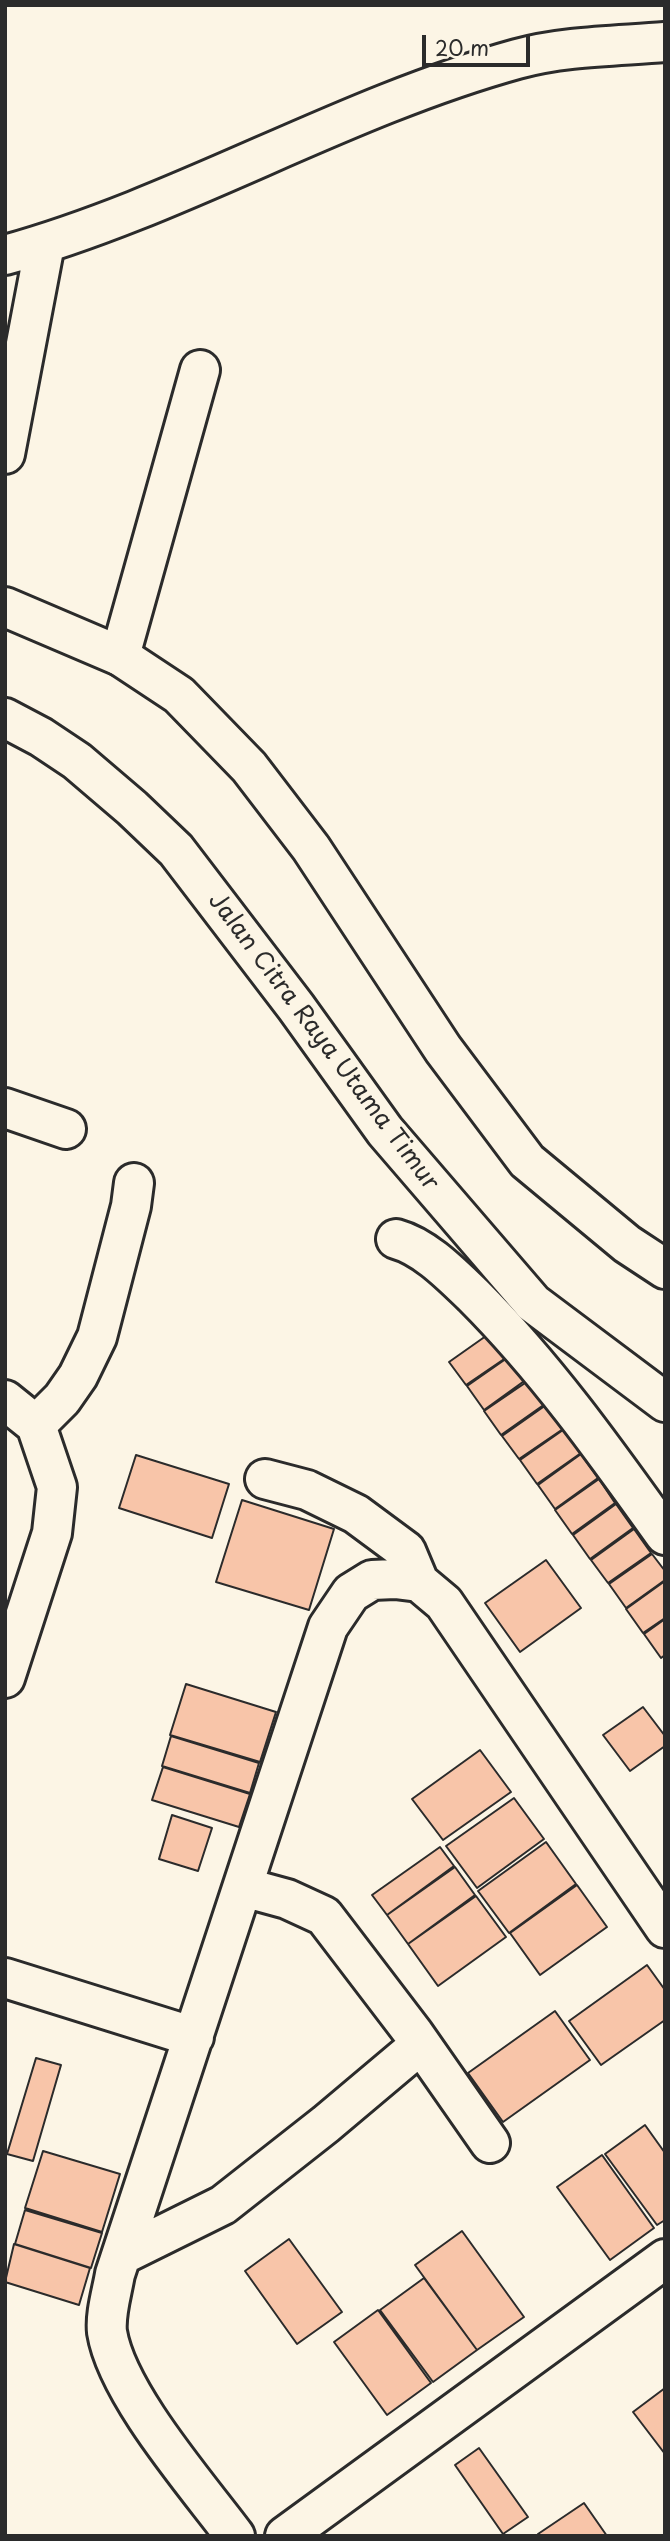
<!DOCTYPE html>
<html>
<head>
<meta charset="utf-8">
<style>
  body { margin:0 }
  #map { position:relative; width:670px; height:2541px; overflow:hidden; background:#fcf5e5; font-family:"Playpen Sans",sans-serif }
  canvas { display:block }
  .frame { position:absolute; inset:0; border:7px solid #2b2b2b; pointer-events:none }
  .scale { position:absolute; left:422px; top:35px; width:108px; height:32px; box-sizing:border-box; border:4px solid #2b2b2b; border-top:0; padding-left:9px; font-size:21px; line-height:24px; white-space:nowrap; color:#2b2b2b; -webkit-text-stroke:5px #fcf5e5; paint-order:stroke }
</style>
</head>
<body>
<div id="map">
<canvas width="670" height="2541"></canvas>
<div class="frame"></div>
<div class="scale">20 m</div>
</div>
<script>
const ctx = document.querySelector('canvas').getContext('2d');
ctx.lineJoin = 'round';
function fillPath(path, color) { ctx.fillStyle = color; ctx.fill(path, 'evenodd'); }
function stroke(path, color, width, dash) { ctx.strokeStyle = color; ctx.lineWidth = width; ctx.lineCap = dash ? 'butt' : 'round'; ctx.setLineDash(dash || []); ctx.stroke(path); }
function label(font, color, halo, rows, align = 'center') {
  ctx.font = font + ' "Playpen Sans",sans-serif'; ctx.lineWidth = 7; ctx.setLineDash([]); ctx.textBaseline = 'middle'; ctx.strokeStyle = halo; ctx.fillStyle = color; for (const [text, x, y, turn = 0] of rows) {
    ctx.save(); ctx.translate(x, y); ctx.rotate((+turn || 0) * Math.PI / 180); ctx.textAlign = isNaN(turn) ? turn : align; if (halo) ctx.strokeText(text, 0, 0); ctx.fillText(text, 0, 0); ctx.restore();
  }
}
const building = new Path2D(`
  M493,1331L510,1355L466,1385L449,1362Z
  M510,1356L527,1379L484,1410L467,1386Z
  M528,1381L545,1404L501,1435L484,1411Z
  M546,1405L563,1429L519,1459L502,1436Z
  M563,1430L581,1453L537,1484L520,1460Z
  M581,1454L598,1478L555,1509L538,1485Z
  M136,1455L229,1484L212,1538L119,1508Z
  M599,1479L615,1503L572,1534L555,1510Z
  M242,1500L334,1529L309,1610L216,1582Z
  M616,1504L633,1528L590,1559L573,1535Z
  M634,1529L651,1553L608,1583L591,1560Z
  M652,1554L665,1571V1580L626,1608L609,1584Z
  M546,1560L581,1608L520,1652L485,1603Z
  M665,1581V1618L643,1633L626,1609Z
  M665,1619V1655L661,1658L644,1634Z
  M186,1684L276,1712L260,1762L170,1735Z
  M643,1707L665,1736V1746L630,1771L603,1735Z
  M171,1736L259,1763L250,1793L162,1766Z
  M480,1750L511,1792L443,1840L412,1799Z
  M163,1767L250,1794L239,1827L152,1800Z
  M514,1798L544,1839L477,1888L446,1846Z
  M172,1815L212,1828L198,1871L159,1859Z
  M546,1842L576,1884L509,1933L478,1891Z
  M440,1847L454,1866L387,1915L372,1895Z
  M455,1867L475,1895L408,1944L387,1915Z
  M577,1885L607,1927L540,1975L510,1933Z
  M476,1896L506,1937L438,1986L408,1944Z
  M647,1965L665,1990V2020L601,2065L569,2021Z
  M555,2011L590,2060L503,2122L468,2073Z
  M36,2058L61,2065L33,2161L7,2154Z
  M645,2125L665,2153V2220L657,2225L605,2154Z
  M43,2151L120,2174L102,2232L25,2208Z
  M602,2155L654,2228L610,2260L557,2187Z
  M25,2210L102,2233L91,2268L15,2244Z
  M462,2231L524,2317L477,2350L415,2265Z
  M289,2239L342,2312L297,2344L245,2271Z
  M14,2244L90,2268L79,2305L5,2282Z
  M424,2278L477,2350L433,2382L380,2310Z
  M378,2310L431,2383L387,2415L334,2342Z
  M665,2388V2454L633,2412Z
  M479,2448L528,2517L503,2534L455,2465Z
  M584,2503L607,2536H540L538,2534Z`);
fillPath(building, '#f8c5a9');
stroke(building, '#2b2b2b', 2);
const minor = new Path2D(`
  M5,255C182,206 340,108 517,59C564,46 616,46 665,42
  M5,454L45,244
  M120,656L200,370
  M5,1108L66,1129
  M396,1239C425,1247 451,1274 473,1295C546,1368 605,1451 665,1535
  M5,1400L36,1425L57,1487L52,1533L5,1678
  M36,1425L62,1399L78,1376L97,1337L131,1206L134,1183
  M265,1479L307,1490L356,1514L406,1551L419,1582
  M243,1887L287,1899L324,1916L414,2034L490,2143
  M5,1978L194,2037
  M122,2255L223,2205L326,2124L421,2044
  M235,2536C197,2485 117,2394 107,2332C105,2314 112,2292 115,2274L328,1627L351,1593L372,1580L395,1579L419,1582L444,1603L665,1928
  M285,2536L665,2259`);
const major = new Path2D(`
  M5,607L120,656L179,695L249,767L311,848L443,1049L527,1161L627,1244L665,1269
  M5,718L41,737L77,761L132,808L176,850L296,1007L385,1131L533,1303L665,1402`);
stroke(minor, '#2b2b2b', 44);
stroke(major, '#2b2b2b', 44);
stroke(minor, '#fcf5e5', 38);
stroke(major, '#fcf5e5', 38);
label('24px', '#2b2b2b', '#fcf5e5', [
  ["Jalan Citra Raya Utama Timur",323,1042,53]
]);
</script>
</body>
</html>
